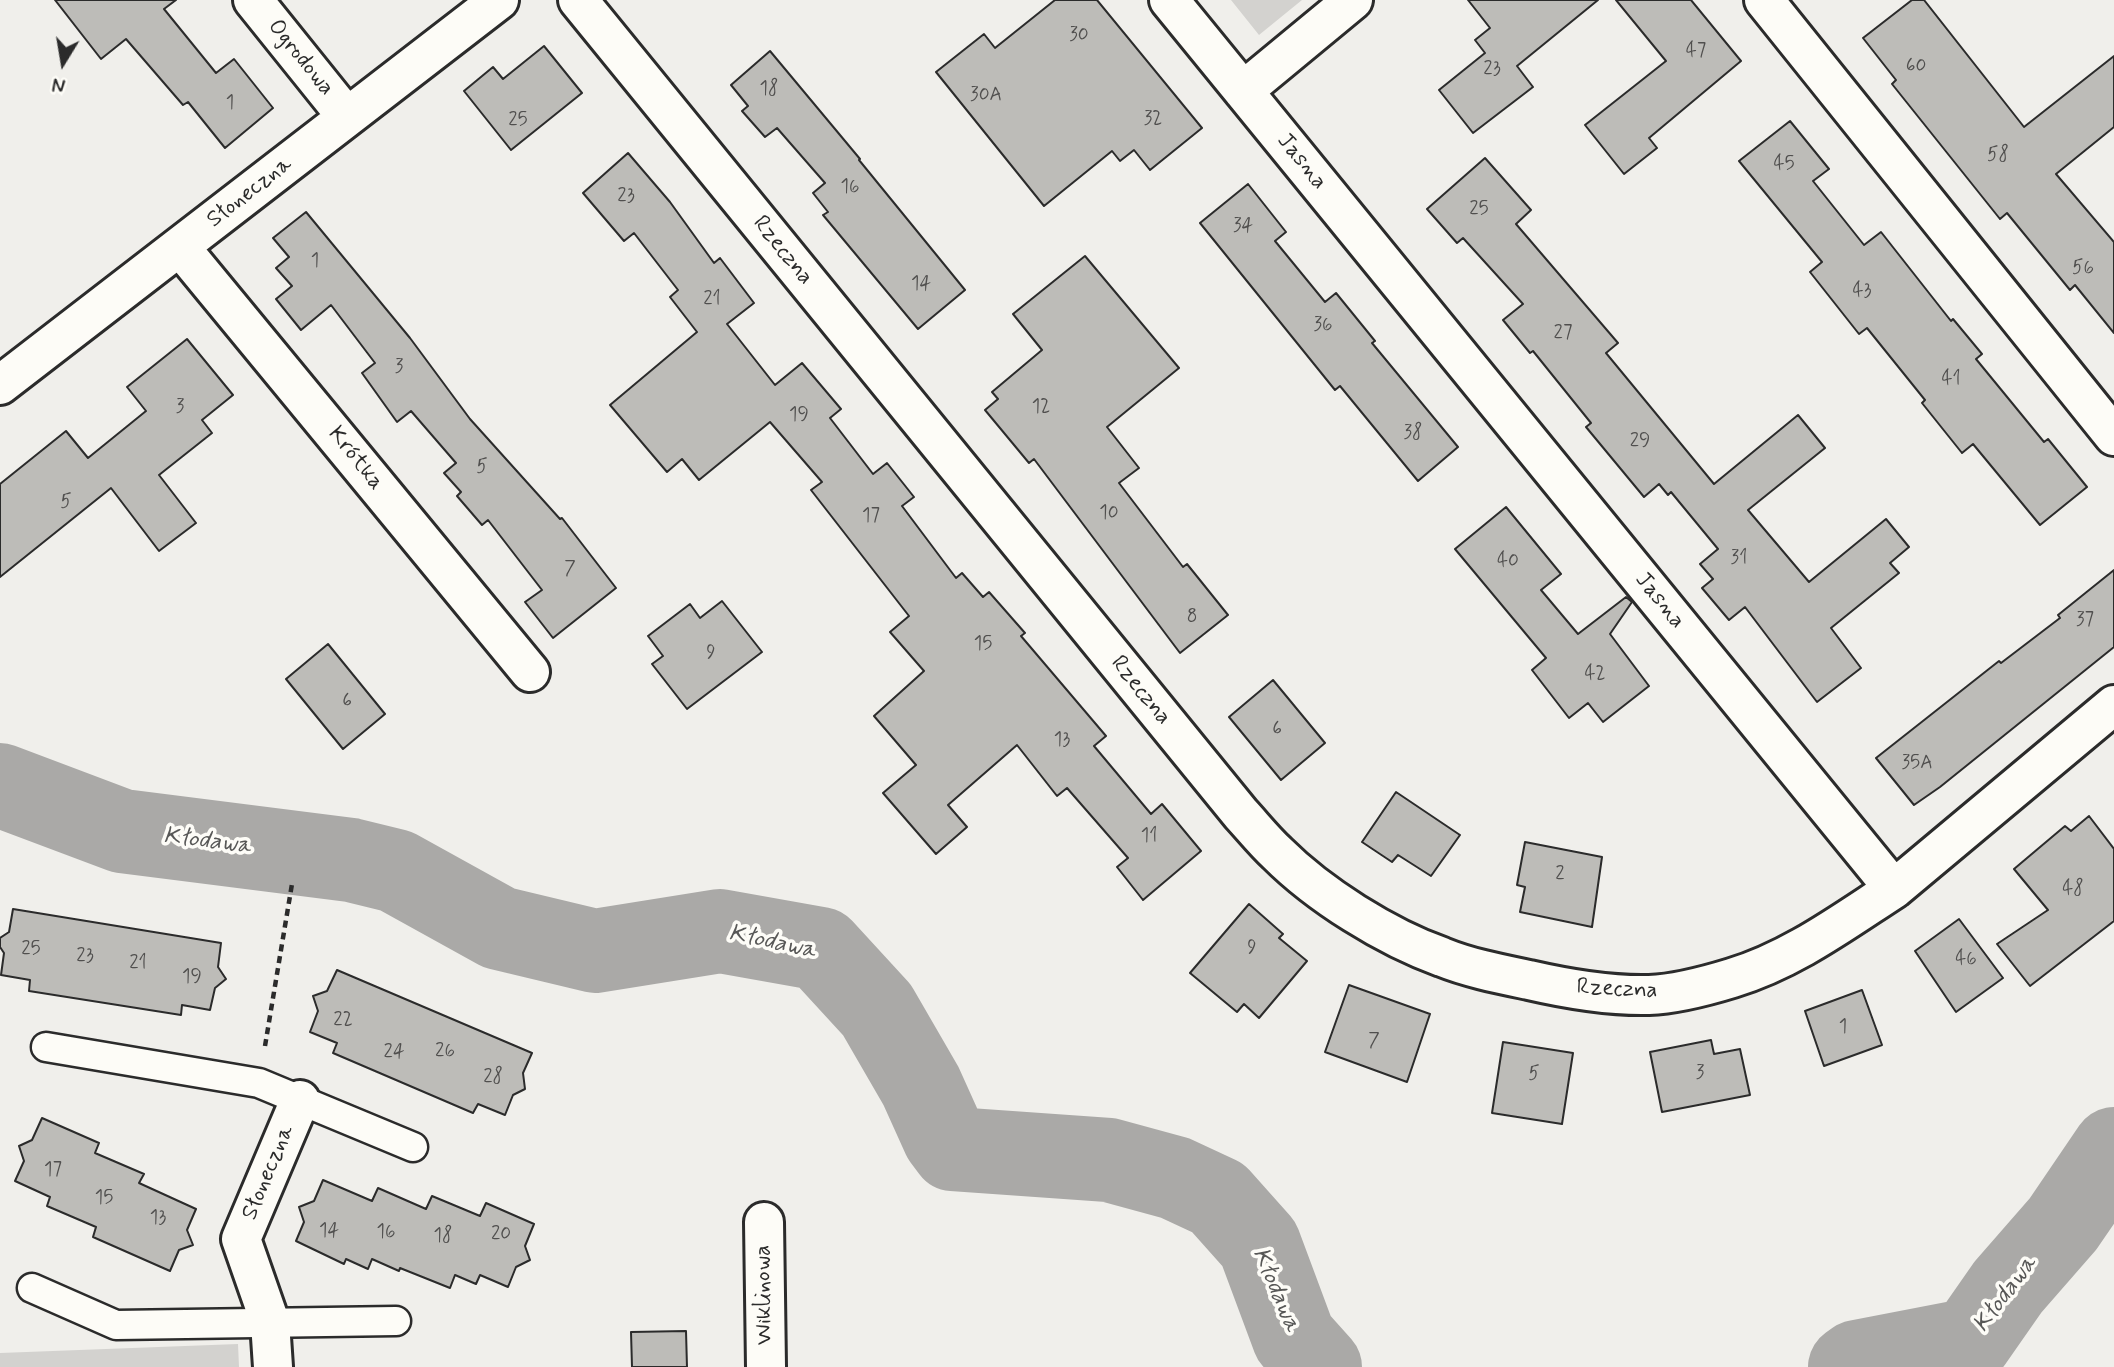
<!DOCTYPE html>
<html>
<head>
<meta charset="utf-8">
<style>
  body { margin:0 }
  #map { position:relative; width:2114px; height:1367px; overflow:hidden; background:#f0efeb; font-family:Mynerve,sans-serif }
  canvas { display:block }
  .north { position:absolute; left:28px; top:28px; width:70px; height:70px; -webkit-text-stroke:5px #fdfcf7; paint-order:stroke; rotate:191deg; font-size:19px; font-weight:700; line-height:28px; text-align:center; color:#2b2b2b }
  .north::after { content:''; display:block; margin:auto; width:24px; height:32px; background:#2b2b2b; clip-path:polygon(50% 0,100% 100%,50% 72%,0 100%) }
</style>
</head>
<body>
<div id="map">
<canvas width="2114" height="1367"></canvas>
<div class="north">N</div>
</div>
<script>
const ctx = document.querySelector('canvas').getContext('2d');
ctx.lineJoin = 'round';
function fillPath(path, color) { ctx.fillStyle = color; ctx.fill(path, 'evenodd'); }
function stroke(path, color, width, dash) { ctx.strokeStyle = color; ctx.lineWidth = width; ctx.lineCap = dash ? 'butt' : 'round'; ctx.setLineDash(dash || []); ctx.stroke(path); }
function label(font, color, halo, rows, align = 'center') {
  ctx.font = font + ' Mynerve,sans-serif'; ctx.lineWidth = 7; ctx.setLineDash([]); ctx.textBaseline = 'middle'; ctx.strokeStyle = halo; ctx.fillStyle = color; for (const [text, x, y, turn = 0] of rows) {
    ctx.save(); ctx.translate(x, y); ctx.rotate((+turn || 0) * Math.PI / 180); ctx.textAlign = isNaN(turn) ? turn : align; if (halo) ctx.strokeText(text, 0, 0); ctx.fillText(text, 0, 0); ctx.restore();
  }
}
fillPath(new Path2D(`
  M1231,0H1302L1259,35Z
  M238,1344L239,1367H0V1353Z`), '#d3d2cf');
stroke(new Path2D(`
  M0,785L122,831L351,860L396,871L499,928L595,951L720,931L821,949L877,1010L921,1086L944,1137L953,1149L1109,1160L1175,1178L1218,1198L1259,1244L1294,1338L1320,1367
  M1850,1367L1857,1362L1971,1340L2008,1287L2063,1224L2114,1149`), '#aaa9a7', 84);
const building = new Path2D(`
  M55,0H176L164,9L216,73L234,59L273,108L225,148L188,102L183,105L126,39L101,59Z
  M1055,0H1097L1202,128L1150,170L1134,150L1120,161L1112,151L1044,206L936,72L984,34L995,48Z
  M1468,0H1598L1517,66L1533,87L1473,133L1439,90L1485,53L1475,40L1490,28Z
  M1616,0H1691L1741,61L1649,138L1657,148L1624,174L1585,125L1666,61Z
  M1912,0H1924L2024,127L2114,56V127L2056,174L2114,242V333L2075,285L2070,290L2007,213L2000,219L1892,84L1896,80L1863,38Z
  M544,46L582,93L511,150L464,91L493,67L503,79Z
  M770,51L860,159L859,160L965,290L918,329L823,215L828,212L813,193L825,183L777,128L765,137L742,111L748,106L731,85Z
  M1790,121L1829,169L1813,181L1864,245L1881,232L1951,321L1953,319L1982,354L1976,359L2044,442L2048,439L2087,487L2040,525L1973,444L1962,453L1922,403L1925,400L1867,328L1859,334L1810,272L1822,262L1739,161Z
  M628,153L670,202L714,263L720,258L754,303L727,324L775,385L802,363L841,409L830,418L873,474L887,463L914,497L902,506L956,578L962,573L983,597L989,592L1025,633L1021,636L1106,736L1094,746L1151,814L1162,804L1201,851L1143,900L1117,867L1128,858L1067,788L1057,796L1017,745L948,805L967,827L936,854L883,793L916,765L874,716L924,671L890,632L909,616L811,490L822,482L770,422L699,480L682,459L667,472L610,405L697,332L670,297L678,290L634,233L624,241L583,193Z
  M1485,158L1531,210L1516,224L1618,343L1606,353L1714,484L1798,415L1825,448L1748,510L1809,582L1886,519L1909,547L1890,563L1899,573L1831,628L1861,668L1817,702L1745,607L1729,620L1702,588L1713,579L1700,564L1718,549L1671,492L1668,495L1659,484L1644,497L1586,427L1591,423L1533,351L1530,353L1503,320L1523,304L1463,238L1457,243L1427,209Z
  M1248,184L1286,232L1275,241L1325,302L1336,293L1375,341L1372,343L1458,447L1418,481L1340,386L1335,390L1200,223Z
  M306,212L410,338L470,419L560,519L562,518L616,588L553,638L525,602L542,590L488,520L482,525L457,496L461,492L444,473L456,463L411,411L397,422L362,373L375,363L331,305L301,330L276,299L292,286L276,268L289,257L273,238Z
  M1085,256L1179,368L1107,427L1139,468L1119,483L1183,567L1187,564L1228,615L1180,653L1034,459L1029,463L985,410L998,399L992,392L1042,350L1013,314Z
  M187,339L233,395L202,420L212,433L159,475L196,523L159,551L111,488L0,577V484L66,431L88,458L146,411L127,387Z
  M1506,507L1561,574L1541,590L1578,634L1626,597L1632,602L1610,634L1649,686L1603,722L1588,703L1569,718L1532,670L1546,658L1455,549Z
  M2114,570V647L1940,787L1914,805L1876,758L1999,661L2001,663L2060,618L2058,615Z
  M722,601L762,652L687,709L652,664L663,656L648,636L690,604L700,618Z
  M328,644L385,714L343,749L286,679Z
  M1273,680L1325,743L1281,780L1229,717Z
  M1396,792L1460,835L1431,876L1398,855L1392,862L1362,842Z
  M2089,816L2114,849V921L2030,986L1997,944L2048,910L2014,869L2065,826L2071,831Z
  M1525,842L1602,857L1592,927L1520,912L1525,887L1517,885Z
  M1249,904L1283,934L1279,938L1307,961L1259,1018L1244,1004L1237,1012L1190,973Z
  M13,909L221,943L218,967L226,979L215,988L210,1010L182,1005L181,1015L29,991L30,980L1,975L4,953L0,947V938L9,932Z
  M1959,919L2003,978L1956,1012L1915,951Z
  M337,970L532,1053L523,1073L525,1089L513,1095L505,1115L478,1104L473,1113L333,1053L337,1043L310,1032L318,1011L313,996L327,991Z
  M1349,985L1430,1014L1407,1082L1325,1052Z
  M1862,990L1882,1045L1824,1066L1805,1011Z
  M1711,1040L1714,1054L1740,1049L1750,1095L1662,1112L1650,1052Z
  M1503,1042L1573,1053L1562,1124L1492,1113Z
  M42,1118L99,1143L95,1153L144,1174L139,1183L196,1209L187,1230L193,1245L179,1250L170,1271L93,1237L96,1227L47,1206L50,1197L15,1181L24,1161L19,1146L32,1140Z
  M323,1180L372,1201L378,1188L426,1209L432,1196L480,1216L486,1203L534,1224L525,1246L530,1260L516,1267L508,1287L480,1275L476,1284L455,1275L450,1288L400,1268L399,1271L372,1259L368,1269L346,1259L344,1264L296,1241L304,1222L299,1207L314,1201Z
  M686,1331L687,1367H632L631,1332Z`);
fillPath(building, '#bdbcb8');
stroke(building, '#2b2b2b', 2);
const lane = new Path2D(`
  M46,1047L259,1083L413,1147
  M32,1288L116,1325L396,1321`);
const street = new Path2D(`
  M253,0L347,117
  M578,0L1241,814C1253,827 1264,841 1277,853C1319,895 1386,937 1442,957C1469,968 1500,974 1529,980C1568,989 1610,996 1649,995C1677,994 1706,986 1732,978C1792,960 1843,922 1894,889
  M1169,0L1894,889L2114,705
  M1764,0L2114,436
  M1243,91L1353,0
  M180,247L530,672
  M0,385L499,0
  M764,1222L766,1367
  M273,1367L270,1322L241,1239L300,1100`);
stroke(lane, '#2b2b2b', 33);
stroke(street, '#2b2b2b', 44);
stroke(new Path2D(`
  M265,1046L292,884`), '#2b2b2b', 4.5, [7, 5]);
stroke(lane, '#fdfcf7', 28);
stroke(street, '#fdfcf7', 38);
label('19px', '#504f4e', null, [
  ["30",1079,36],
  ["47",1696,52],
  ["60",1916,67],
  ["23",1492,70],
  ["18",769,90],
  ["30A",986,96],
  ["1",230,104],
  ["32",1153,120],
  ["25",518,121],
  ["58",1998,156],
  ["45",1784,165],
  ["16",850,188],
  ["23",626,197],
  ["25",1479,210],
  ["34",1243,227],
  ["1",315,262],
  ["56",2083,269],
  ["14",921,285],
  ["43",1862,292],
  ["21",712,300],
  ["36",1323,326],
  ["27",1563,334],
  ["3",399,368],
  ["41",1951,380],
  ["3",180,408],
  ["12",1041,408],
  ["19",799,416],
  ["38",1413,434],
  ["29",1640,442],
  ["5",482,468],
  ["5",66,503],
  ["10",1109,514],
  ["17",871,517],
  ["31",1739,559],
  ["40",1508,562],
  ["7",570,570],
  ["8",1192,618],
  ["37",2085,621],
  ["15",983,645],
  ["9",711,654],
  ["42",1595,675],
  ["6",347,702],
  ["6",1277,730],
  ["13",1062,741],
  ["35A",1917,764],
  ["11",1149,837],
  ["2",1560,875],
  ["48",2073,890],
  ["9",1252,949],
  ["25",31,950],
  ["23",85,957],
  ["46",1966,960],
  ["21",138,964],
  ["19",192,978],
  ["22",343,1021],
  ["1",1843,1028],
  ["7",1374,1042],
  ["26",445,1052],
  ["24",394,1053],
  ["3",1700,1074],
  ["5",1534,1075],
  ["28",493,1078],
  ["17",53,1171],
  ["15",104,1199],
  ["13",158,1219],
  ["14",329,1232],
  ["16",386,1233],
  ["20",501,1235],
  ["18",443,1237]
]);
label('23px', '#2b2b2b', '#fdfcf7', [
  ["Ogrodowa",300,58,51],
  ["Jasna",1301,162,51],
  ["Słoneczna",250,193,-38],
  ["Rzeczna",782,251,51],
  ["Krótka",355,459,51],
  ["Jasna",1659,601,51],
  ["Rzeczna",1140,691,51],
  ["Rzeczna",1617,990,3],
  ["Słoneczna",269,1173,-67],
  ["Wiklinowa",765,1295,-91]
]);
label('italic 24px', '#575756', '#fdfcf7', [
  ["Kłodawa",207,842,7],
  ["Kłodawa",772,943,12],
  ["Kłodawa",1275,1290,67],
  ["Kłodawa",2006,1295,-53]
]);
</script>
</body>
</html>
